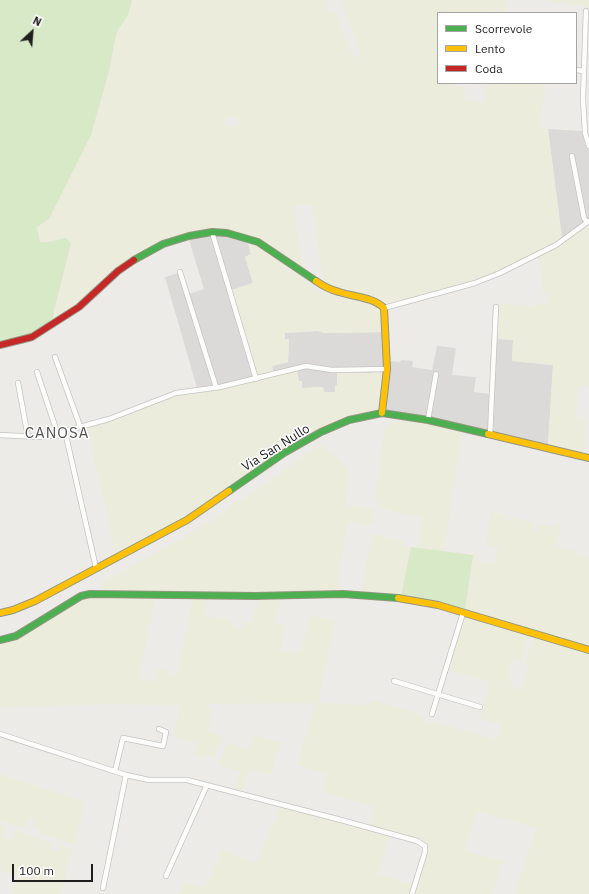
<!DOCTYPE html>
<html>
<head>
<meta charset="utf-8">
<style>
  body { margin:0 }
  #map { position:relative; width:589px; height:894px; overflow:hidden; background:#edebe7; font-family:"IBM Plex Sans",sans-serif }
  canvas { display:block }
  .legend { position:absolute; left:437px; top:12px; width:140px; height:72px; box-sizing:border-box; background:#fff; border:1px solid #a5a5a5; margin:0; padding:5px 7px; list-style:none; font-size:12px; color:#1e1e1e }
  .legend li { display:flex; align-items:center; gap:8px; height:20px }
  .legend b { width:20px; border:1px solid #a5a5a5 }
  .north { position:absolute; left:12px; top:12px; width:40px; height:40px; -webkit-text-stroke:3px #fff; paint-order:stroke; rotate:26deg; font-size:11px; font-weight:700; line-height:16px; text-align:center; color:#1e1e1e }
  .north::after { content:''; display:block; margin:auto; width:14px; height:18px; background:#1e1e1e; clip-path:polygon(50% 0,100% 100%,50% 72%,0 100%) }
  .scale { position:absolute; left:12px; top:864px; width:81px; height:18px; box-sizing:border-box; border:2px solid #1e1e1e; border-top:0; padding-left:5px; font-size:12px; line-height:14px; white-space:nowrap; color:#1e1e1e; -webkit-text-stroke:3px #fff; paint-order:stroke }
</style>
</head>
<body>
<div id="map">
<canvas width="589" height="894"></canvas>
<ul class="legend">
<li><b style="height:5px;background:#4caf50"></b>Scorrevole</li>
<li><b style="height:5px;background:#ffc107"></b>Lento</li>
<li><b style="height:5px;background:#c62828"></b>Coda</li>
</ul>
<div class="north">N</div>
<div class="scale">100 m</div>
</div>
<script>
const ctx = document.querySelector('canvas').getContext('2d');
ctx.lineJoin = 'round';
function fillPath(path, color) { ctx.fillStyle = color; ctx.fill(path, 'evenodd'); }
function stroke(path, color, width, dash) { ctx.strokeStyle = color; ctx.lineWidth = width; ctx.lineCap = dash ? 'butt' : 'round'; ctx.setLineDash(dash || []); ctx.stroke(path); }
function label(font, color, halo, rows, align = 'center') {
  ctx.font = font + ' "IBM Plex Sans",sans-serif'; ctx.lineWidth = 3; ctx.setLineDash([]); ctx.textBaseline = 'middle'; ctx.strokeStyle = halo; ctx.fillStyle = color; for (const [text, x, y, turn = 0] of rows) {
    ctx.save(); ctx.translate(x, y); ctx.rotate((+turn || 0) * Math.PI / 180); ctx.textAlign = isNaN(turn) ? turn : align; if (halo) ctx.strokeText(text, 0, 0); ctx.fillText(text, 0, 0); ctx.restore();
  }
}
fillPath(new Path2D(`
  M548,129L582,131L585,145L589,151V219L562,238Z
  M211,234L220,235L248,243L251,254L245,257L253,283L232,290L258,375L233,383L197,388L165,277L182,272L189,294L204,289L189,240Z
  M318,331L324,333L384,332L385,371L384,373L374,372L337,385L335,393L324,392L323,387L302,388L299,381L274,376L272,366L288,362L289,339H285V333Z
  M492,339L513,340L512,361L553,365L548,445L425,416L387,410L389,361L400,362L401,360L413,361L412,367L432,370L437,346L456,348L452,375L476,377L474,392L490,394L491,370L490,363Z`), '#dcdad8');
fillPath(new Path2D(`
  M132,0H327L326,13L333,12L337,14L351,52L356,57H360V52L341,0H508L507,13H438V83H456V85L465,87L464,100L484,102L486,83H546L540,126L548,129L562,238L547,247L492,274L467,283L390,303L378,298L335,288L323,282L312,205L294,206L303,270L259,239L222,230L202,229L180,235L149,248L121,266L99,285L53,321L66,238L46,242H40L37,227L49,219L109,71L116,35L119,28L128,15ZM237,116L239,126L226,127L225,119Z
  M545,0H589V7Z
  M589,226V386H578L576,419L586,420L583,454L548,445L553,365L512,361L513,340L496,338L497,304L537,306V304H548V294L543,293L541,265L538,258Z
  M248,243L258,246L313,287L328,295L373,305L381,308L384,332L324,333L318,331L285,333V339H289L288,362L272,366L273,373L260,375H258L232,290L253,283L245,257L251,254Z
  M297,370L299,381H302V388L323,387L324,392H335V385H337V372L384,373L382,410L322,428L303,438L278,453L190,515L116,554L87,428L103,422L114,421L175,395Z
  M406,421H415L463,432L444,551L418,548L422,517L386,510L380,506L376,498V488L385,428L389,424Z
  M322,446L334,455L349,471L346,505L366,507L373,509L374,520L369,525L348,522L337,591L301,593L290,592L289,590H284L283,592H146L105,591L102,589V583L182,538L205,523L212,521L224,513L235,501L242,500L277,476L305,454Z
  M490,512L506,515V520L513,521V518L533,522L532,531L537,533L539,524L554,527L555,523L561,524L557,547L572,550L582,556H589V648L545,637L505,622L465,611L473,553L478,554L479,562L495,564L498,547L486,545Z
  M372,534L404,541L403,546L411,548L401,596L361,592Z
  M92,596L156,597L139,678L155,682L158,669L171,672V676L176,677L193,599L207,597L206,617L227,619L229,620L233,626L240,630L246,621L249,623L252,621L259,598H281L276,624L286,625L280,651L301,652L310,615L336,621L318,703L364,705L376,701L418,714L424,719L423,721L428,724L429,720L496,740L501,724L480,718L490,682L449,670L448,668L465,617L466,616L529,636L521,661L512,660L509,673L512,683L511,687L520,690L529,666L524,664L534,637L589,652V894H514L537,828L477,811L465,851L504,861L492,894H415L429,847L428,844L425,841L369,825L374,807L322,791L327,773L297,765L315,703L208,704L207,708H211L210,713L212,717L208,731L224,736L221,745H218L214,757L207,756L206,758L194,755L197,743L174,736L179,705L107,704L0,707V640L13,637L83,597Z
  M254,735L281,743L271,775L250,769L242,792L235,790L241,771L219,765L227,743L249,749Z
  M0,774L86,802L74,845L40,833L41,829L34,827L35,819L28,817L25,828L0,821Z
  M280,807L390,835L379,874L414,885L412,894H177L184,883L205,888L222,850L256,863Z
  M0,825L6,827L3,837L12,840L16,830L52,843L50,849L58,852L60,845L73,849L61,893L64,894H11L19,877L0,870Z`), '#ebecdb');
fillPath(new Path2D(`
  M0,0H132L128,15L119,28L116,35L109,71L91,135L49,219L37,227L40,242H46L66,238L71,243L54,310L53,321L29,335L0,342Z
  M411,547L473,555L465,611L401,596Z`), '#d7e9c7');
const street = new Path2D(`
  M586,11L583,99L585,133L589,146
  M576,70L584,71
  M572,156L584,218L587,222
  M212,232L256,379
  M180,272L216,387
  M384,308L475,283L500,273L556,245L589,221
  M55,357L80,426
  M37,372L58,435L65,431L109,419L176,393L220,387L306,366L332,370L387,369
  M18,383L28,437
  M428,420L436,374
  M0,435L39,437L58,435L66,436L96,568
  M490,435L496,307
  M394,681L480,707
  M432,714L463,613
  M0,734L126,775L149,780H187L341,820L417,841L425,846V852L412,894
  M115,771L123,738L163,746L166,732L159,729
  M166,876L207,785
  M103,888L126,775`);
const fast = new Path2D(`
  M134,260L163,244L189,236L212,232L227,233L258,242L316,281
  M229,491L284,453L321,432L349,420L382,413L428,420L488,434
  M0,640L16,636L81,596L90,594L255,596L343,594L398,598`);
const slow = new Path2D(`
  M316,281C323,286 331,290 339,292C354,297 373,297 384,308L387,369L382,413
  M488,434L589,458
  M398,598L438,605L589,650
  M0,613L13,610L35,601L187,520L229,491`);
const jam = new Path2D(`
  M0,345L32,337L79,307L118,271L134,260`);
stroke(street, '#c5c4c3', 6);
stroke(fast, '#939680', 8);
stroke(slow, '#939680', 8);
stroke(jam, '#939680', 8);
stroke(street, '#fcfcfb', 4.5);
stroke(fast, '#4caf50', 6);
stroke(slow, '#ffc107', 6);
stroke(jam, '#c62828', 6);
label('13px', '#1e1e1e', '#fff', [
  ["Via San Nullo",276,448,-32]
]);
ctx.letterSpacing = '1px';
label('15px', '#515151', '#fff', [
  ["CANOSA",57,434]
]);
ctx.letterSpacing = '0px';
</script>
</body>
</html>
